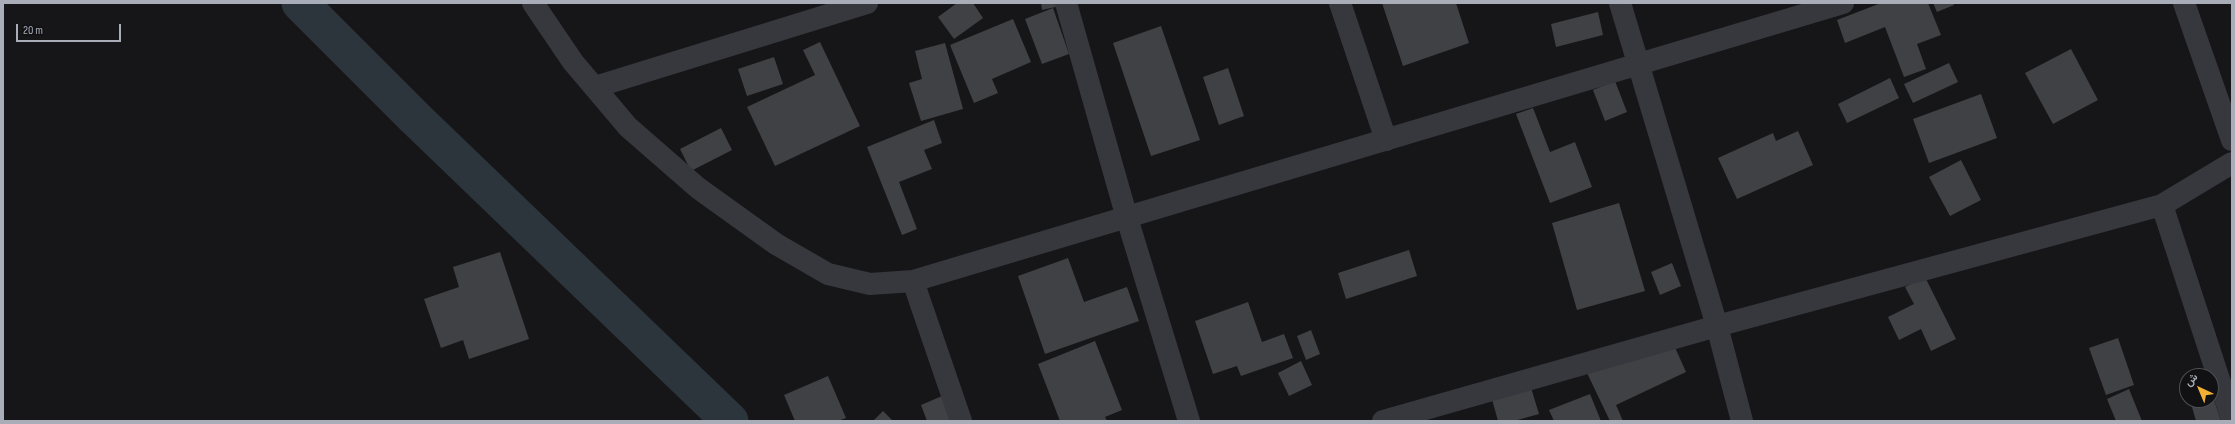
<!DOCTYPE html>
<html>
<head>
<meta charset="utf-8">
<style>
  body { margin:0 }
  #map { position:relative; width:2235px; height:424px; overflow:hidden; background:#161618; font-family:"Sofia Sans Condensed",Vazirmatn,sans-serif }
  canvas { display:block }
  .frame { position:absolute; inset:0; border:4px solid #a8adb8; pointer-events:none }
  .north { position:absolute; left:2179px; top:368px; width:40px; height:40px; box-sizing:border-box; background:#111113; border:1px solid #4d4f55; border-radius:50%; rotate:316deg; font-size:11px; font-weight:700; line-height:16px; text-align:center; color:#a8adb8 }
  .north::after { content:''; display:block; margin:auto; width:14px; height:18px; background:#f2b134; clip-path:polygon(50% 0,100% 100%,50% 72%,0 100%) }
  .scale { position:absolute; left:16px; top:24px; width:105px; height:18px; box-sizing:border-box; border:2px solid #a8adb8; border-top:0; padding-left:5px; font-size:12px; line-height:14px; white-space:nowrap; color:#a8adb8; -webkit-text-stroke:3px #111113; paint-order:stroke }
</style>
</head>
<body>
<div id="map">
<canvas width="2235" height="424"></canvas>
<div class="frame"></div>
<div class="north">ش</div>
<div class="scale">20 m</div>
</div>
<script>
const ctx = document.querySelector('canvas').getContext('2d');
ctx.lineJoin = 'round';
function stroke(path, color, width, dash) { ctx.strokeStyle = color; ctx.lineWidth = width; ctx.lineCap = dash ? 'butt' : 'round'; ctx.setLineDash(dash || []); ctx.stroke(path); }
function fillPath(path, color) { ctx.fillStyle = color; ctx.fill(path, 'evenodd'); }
stroke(new Path2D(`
  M300,3L414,117L730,421`), '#2c353c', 37);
fillPath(new Path2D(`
  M957,3H973L983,18L954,39L938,17Z
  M1041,3H1069V4L1042,10Z
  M1382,3H1456L1469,43L1403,66Z
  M1881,3H1928L1941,35L1917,44L1926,69L1904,77L1885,27L1845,43L1837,20Z
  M1933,3H1953L1954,5L1937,12Z
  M1053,8L1069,54L1042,64L1025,19Z
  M1598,12L1603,35L1556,47L1551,24Z
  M1013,19L1031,62L992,79L998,93L974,103L950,45Z
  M1161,26L1200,140L1151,156L1113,43Z
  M820,42L860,126L775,166L747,107L815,75L803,50Z
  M945,43L963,109L921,121L909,83L922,79L915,51Z
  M2071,49L2098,100L2053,124L2025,73Z
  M774,57L783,84L747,96L738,69Z
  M1949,63L1958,82L1913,103L1904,84Z
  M1228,68L1244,116L1219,125L1203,77Z
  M1890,78L1899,98L1847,123L1838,104Z
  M1615,81L1627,112L1605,121L1593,90Z
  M1981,94L1997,138L1929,163L1913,119Z
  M1533,108L1550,152L1575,142L1592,187L1550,203L1516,114Z
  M934,120L942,143L924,150L932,169L899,182L917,229L902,235L867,147Z
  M721,128L732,150L691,171L680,149Z
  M1798,131L1813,165L1737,199L1718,158L1773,133L1776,141Z
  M1961,160L1981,200L1950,216L1929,177Z
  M1619,203L1645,291L1577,310L1552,223Z
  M1409,250L1417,276L1346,299L1338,273Z
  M500,252L529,339L469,359L463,340L441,348L424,299L459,287L453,267Z
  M1068,258L1084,302L1127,287L1139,321L1045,354L1018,276Z
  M1672,263L1681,286L1660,295L1651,272Z
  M1925,277L1956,339L1931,351L1921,329L1899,340L1888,317L1914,304L1905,287Z
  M1248,302L1262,342L1284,334L1293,358L1241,376L1237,366L1213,374L1195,321Z
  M1311,330L1320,354L1306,360L1297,336Z
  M1669,334L1686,372L1616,405L1623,421H1610L1587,373Z
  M2118,338L2134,385L2106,395L2089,348Z
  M1095,341L1122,410L1105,417L1107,421H1060L1038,364Z
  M1301,361L1312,385L1289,396L1278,373Z
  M828,376L846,418L838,421H795L784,395Z
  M1529,381L1539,414L1514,421H1498L1490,392Z
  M2129,389L2142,421H2116L2107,399Z
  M2211,391L2221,421H2196L2190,400H2211Z
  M1590,394L1601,421H1554L1549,410Z
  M942,396L952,420L927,421L921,405Z
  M883,411L893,421H873Z`), '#404145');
stroke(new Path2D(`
  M533,3L573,62L628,127L698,188L776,244L828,274L870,284L913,281L1843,3
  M1066,3L1127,218L1189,421
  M1340,3L1386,140
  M1620,3L1717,326L1742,421
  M2184,3L2232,140
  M595,87L867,3
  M2162,205L2232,419
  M913,281L961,421
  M1383,421L1717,326L2162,205L2232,163`), '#37383d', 22);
</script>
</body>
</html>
